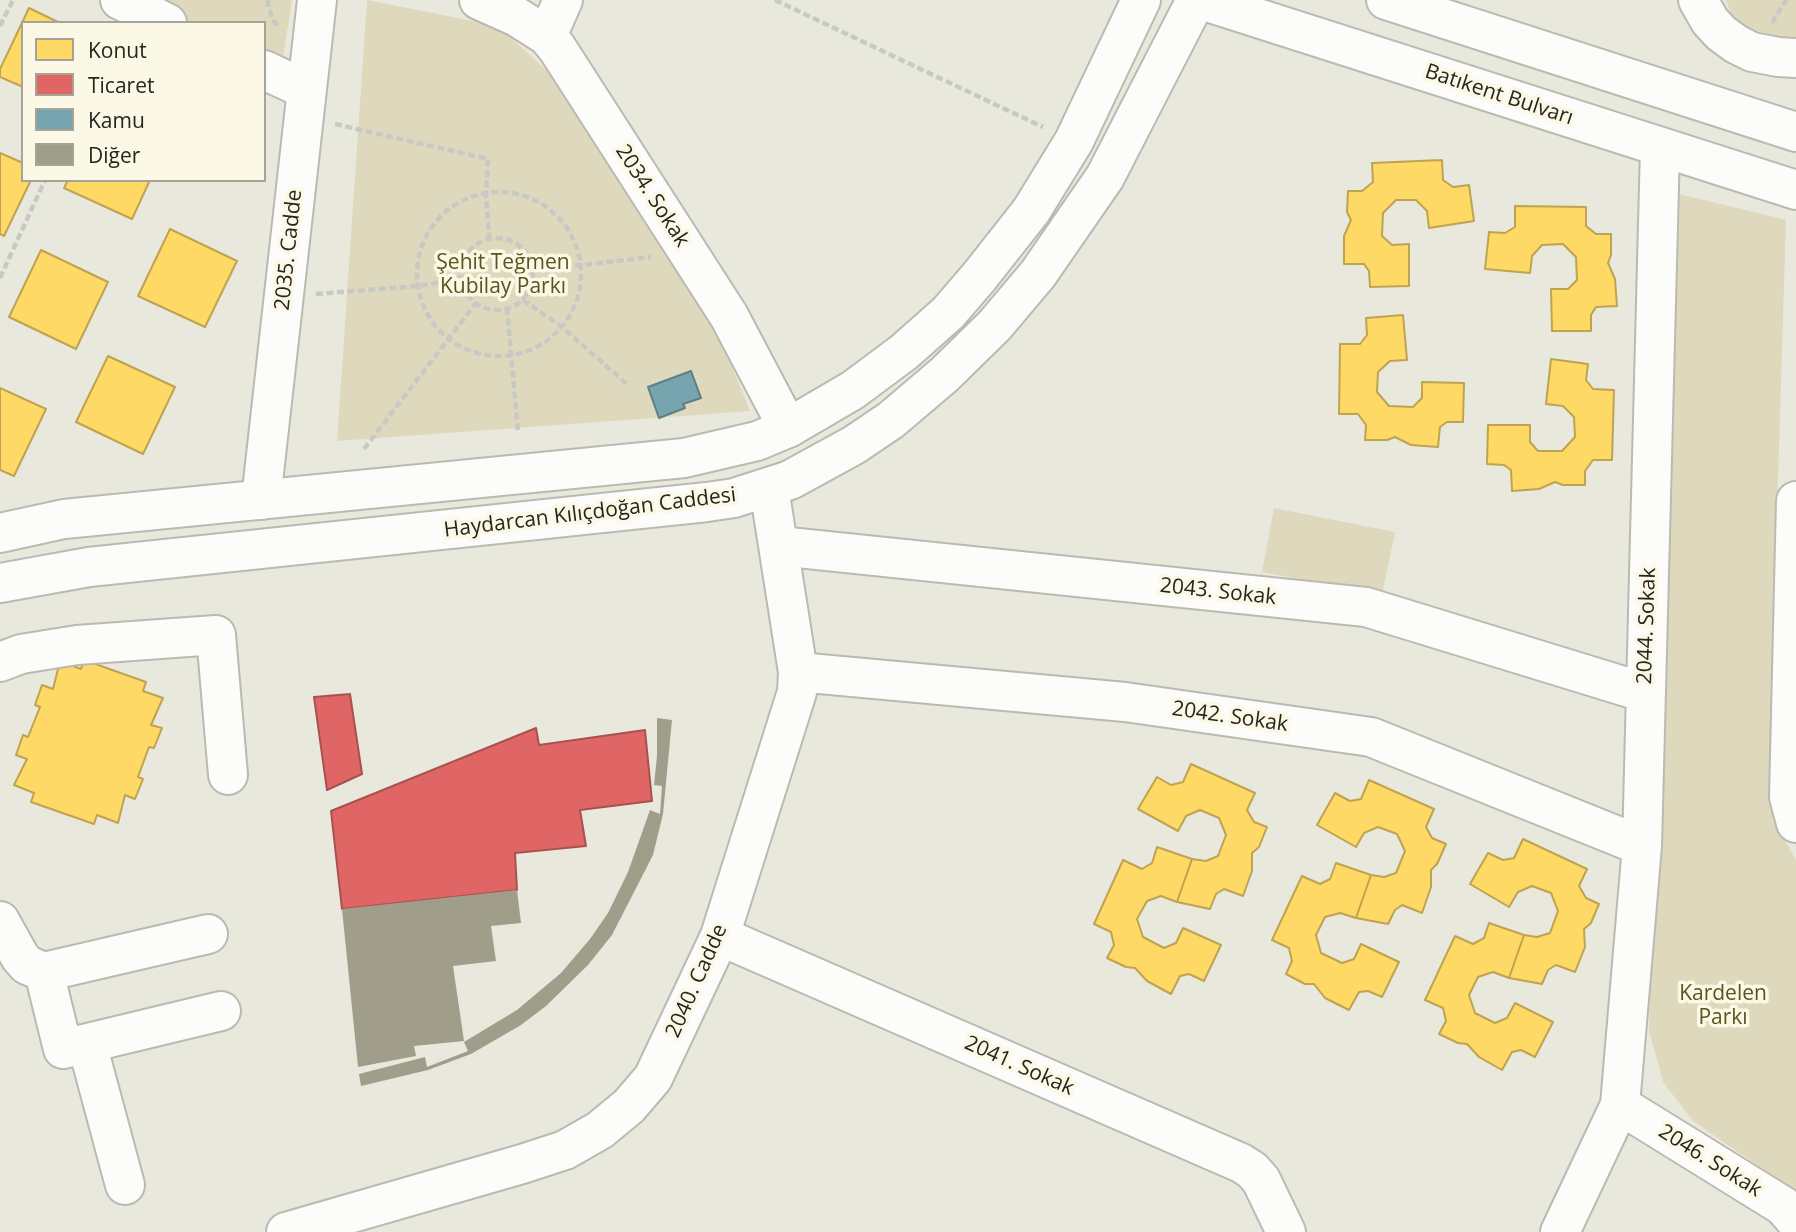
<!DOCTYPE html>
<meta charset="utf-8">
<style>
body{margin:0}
#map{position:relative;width:1796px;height:1232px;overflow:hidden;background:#e9e8dd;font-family:"Open Sans",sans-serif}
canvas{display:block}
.legend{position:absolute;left:21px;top:21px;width:245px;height:161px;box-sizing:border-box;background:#fbf8e6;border:2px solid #a6a496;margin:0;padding:9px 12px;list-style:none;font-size:21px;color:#26251e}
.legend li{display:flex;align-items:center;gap:14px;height:35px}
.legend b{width:35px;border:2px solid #a6a496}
</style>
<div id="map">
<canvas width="1796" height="1232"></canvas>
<ul class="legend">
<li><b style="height:19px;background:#ffd966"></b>Konut</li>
<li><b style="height:19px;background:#e06666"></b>Ticaret</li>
<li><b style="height:19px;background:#76a5af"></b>Kamu</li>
<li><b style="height:19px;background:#a09d8b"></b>Diğer</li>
</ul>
</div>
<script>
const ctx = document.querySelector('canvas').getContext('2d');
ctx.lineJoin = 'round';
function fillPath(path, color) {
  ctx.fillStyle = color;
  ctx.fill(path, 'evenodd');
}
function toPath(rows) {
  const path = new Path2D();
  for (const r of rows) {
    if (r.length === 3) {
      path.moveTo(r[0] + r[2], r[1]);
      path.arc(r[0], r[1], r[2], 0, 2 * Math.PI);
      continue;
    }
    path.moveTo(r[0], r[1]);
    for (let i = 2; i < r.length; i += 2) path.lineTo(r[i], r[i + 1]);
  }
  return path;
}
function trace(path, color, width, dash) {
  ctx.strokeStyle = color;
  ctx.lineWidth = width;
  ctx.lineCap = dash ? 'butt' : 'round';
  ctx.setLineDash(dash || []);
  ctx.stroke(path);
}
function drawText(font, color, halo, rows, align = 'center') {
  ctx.font = font + ' "Open Sans",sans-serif';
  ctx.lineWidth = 7;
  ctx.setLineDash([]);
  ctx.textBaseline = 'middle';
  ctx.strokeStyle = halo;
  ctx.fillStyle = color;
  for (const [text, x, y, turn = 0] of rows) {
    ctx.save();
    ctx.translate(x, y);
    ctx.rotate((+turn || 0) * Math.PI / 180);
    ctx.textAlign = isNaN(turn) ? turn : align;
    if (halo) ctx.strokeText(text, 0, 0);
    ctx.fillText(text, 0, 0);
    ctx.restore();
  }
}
fillPath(toPath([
 [132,0,292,0,281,71,264,63,264,23,180,23],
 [367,0,498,26,552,75,707,305,750,411,337,441],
 [1726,0,1796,0,1796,43,1735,24],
 [1675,193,1786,220,1772,676,1782,836,1796,860,1796,1192,1693,1121,1663,1082,1649,1030],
 [1274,508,1395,532,1382,595,1262,572]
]), '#ded9bc');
const homes = toPath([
 [29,8,60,23,23,23,23,87,0,77,0,69,29,8],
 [0,153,23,163,23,180,31,180,4,236,0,234,0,153],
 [1442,160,1443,180,1453,187,1469,185,1474,221,1429,228,1427,211,1416,200,1396,200,1383,213,1382,236,1392,245,1409,244,1409,286,1370,287,1369,271,1364,264,1344,264,1344,236,1351,220,1347,212,1348,191,1362,191,1373,182,1372,163,1442,160],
 [68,180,150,180,132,219,64,188,68,180],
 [1515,206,1586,207,1586,226,1596,234,1611,234,1611,255,1608,263,1615,279,1617,306,1596,307,1591,315,1591,331,1552,331,1551,289,1568,289,1577,280,1576,257,1563,244,1542,245,1532,256,1530,273,1485,269,1489,232,1505,233,1515,227,1515,206],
 [170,229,237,261,205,327,138,296,170,229],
 [41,250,108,282,76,349,9,317,41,250],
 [1403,315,1407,360,1390,361,1378,372,1377,392,1389,406,1413,407,1422,398,1422,382,1464,383,1463,422,1447,422,1440,427,1438,447,1411,445,1395,437,1387,440,1365,440,1366,425,1358,414,1339,414,1340,344,1360,344,1367,335,1366,318,1403,315],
 [108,356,175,387,143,454,76,422,108,356],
 [1551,359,1588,364,1586,380,1593,389,1614,390,1612,460,1593,460,1585,471,1585,485,1563,485,1555,482,1539,489,1512,491,1511,470,1504,465,1487,464,1488,425,1530,425,1530,442,1538,451,1562,451,1575,437,1574,417,1563,406,1546,404,1551,359],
 [0,388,46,409,14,476,0,470,0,388],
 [84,660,146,682,143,691,163,698,151,725,162,728,154,748,149,747,138,777,143,779,135,799,125,795,118,823,97,815,94,824,31,802,34,793,14,785,27,759,16,755,23,735,28,737,40,707,35,705,42,685,53,689,60,661,81,669,84,660],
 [1191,764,1255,793,1247,810,1254,822,1267,827,1259,847,1252,853,1252,871,1243,896,1224,889,1216,894,1210,909,1177,902,1192,859,1206,861,1218,856,1226,835,1219,818,1200,810,1186,816,1178,831,1138,809,1157,777,1171,785,1183,782,1191,764],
 [1369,780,1434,809,1426,827,1432,838,1446,844,1437,864,1431,870,1431,887,1422,913,1402,905,1395,910,1388,924,1356,918,1371,875,1384,877,1396,873,1405,851,1397,834,1378,827,1364,833,1356,847,1317,825,1335,793,1350,801,1361,799,1369,780],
 [1523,839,1587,869,1579,886,1586,898,1599,904,1591,923,1584,929,1585,947,1575,972,1556,965,1548,970,1542,984,1509,978,1524,935,1537,937,1550,933,1558,911,1551,893,1532,886,1518,892,1509,907,1470,884,1488,853,1503,860,1514,858,1523,839],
 [1157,847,1192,859,1177,902,1161,896,1147,901,1137,919,1143,937,1164,948,1176,943,1183,928,1221,945,1204,981,1189,974,1180,976,1171,994,1147,981,1135,968,1126,967,1107,958,1114,945,1111,932,1094,924,1123,860,1142,869,1152,863,1157,847],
 [1336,863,1371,875,1356,918,1340,913,1325,917,1316,935,1321,953,1342,963,1354,959,1361,944,1399,962,1382,997,1368,991,1359,992,1349,1010,1325,998,1314,984,1305,984,1286,974,1292,961,1289,948,1272,940,1302,876,1320,884,1330,879,1336,863],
 [1489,923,1524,935,1509,978,1493,972,1478,977,1469,995,1475,1013,1495,1023,1507,1018,1515,1003,1553,1022,1535,1057,1521,1050,1512,1052,1502,1070,1479,1057,1467,1044,1458,1043,1439,1034,1446,1021,1443,1008,1425,1000,1455,936,1473,944,1484,938,1489,923]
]);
fillPath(homes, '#ffd966');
trace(homes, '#bea350', 2);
const shops = toPath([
 [350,694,362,774,327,790,314,697,350,694],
 [536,728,539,745,645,730,652,801,580,810,586,846,515,853,517,890,342,909,331,811,536,728]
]);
fillPath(shops, '#e06666');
trace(shops, '#a85250', 2);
const public = toPath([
 [691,371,701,398,683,404,685,408,659,418,648,387,691,371]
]);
fillPath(public, '#76a5af');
trace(public, '#5e7f84', 2);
fillPath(toPath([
 [657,718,672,720,663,814,653,855,612,935,588,965,546,1006,521,1025,471,1054,428,1070,361,1086,359,1074,425,1057,427,1067,468,1051,464,1042,517,1010,561,973,590,939,608,913,628,872,650,810,660,814,662,786,654,785,657,756],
 [517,890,521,923,491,926,496,961,453,966,464,1041,414,1046,416,1056,358,1067,342,909]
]), '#a09d8b');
const minor = toPath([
 [120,0,167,23],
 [479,0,517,17,547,36,557,48,729,316,788,428],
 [1698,0,1710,21,1721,33,1736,44,1752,52,1778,57,1796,58],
 [547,36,563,0],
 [264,70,307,90],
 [261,500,317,0],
 [1796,501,1789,797,1796,823],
 [779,546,1366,607,1646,693],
 [0,662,21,654,77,645,216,635,228,775],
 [798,672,1125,702,1371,737,1642,846],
 [0,921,20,957,27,965,44,972,208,934],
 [720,936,1241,1163,1252,1170,1261,1180,1286,1232],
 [44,972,63,1049,221,1011],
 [87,1044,125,1185],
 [1620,1105,1783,1206,1796,1221],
 [286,1232,522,1164,565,1150,600,1130,629,1106,653,1078,720,936,797,692,798,672,769,488],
 [1560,1232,1620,1105,1642,846,1660,147]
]);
const major = toPath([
 [1201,0,1796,190],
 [1386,0,1796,132],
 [0,533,64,519,684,458,757,441,788,428,853,390,904,352,948,313,979,277,1031,211,1074,141,1141,0],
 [0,583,89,567,707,502,734,498,790,480,854,445,891,420,944,375,995,325,1038,274,1105,177,1196,0]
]);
trace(minor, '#bbbab2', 42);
trace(major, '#bbbab2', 42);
trace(toPath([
 [268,0,268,7,275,23,280,25],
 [775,0,1043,127],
 [1772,23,1786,0],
 [0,26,13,0],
 [335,124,488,159,486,194,489,239],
 [499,274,82],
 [497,274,36],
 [533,267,581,265,651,257],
 [0,278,45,180],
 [316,294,418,286,461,279],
 [523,300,562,327,628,385],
 [507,308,518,432],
 [364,449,476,303]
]), '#c8c8c4', 4.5, [7, 3.5]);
trace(minor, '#fcfcfa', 38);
trace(major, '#fcfcfa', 38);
drawText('21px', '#26251e', '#fbf8e6', [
 ["Batıkent Bulvarı",1499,95,18],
 ["2034. Sokak",652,196,57],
 ["2035. Cadde",289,250,-84],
 ["Haydarcan Kılıçdoğan Caddesi",590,513,-7],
 ["2043. Sokak",1218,592,6],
 ["2044. Sokak",1647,626,-88],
 ["2042. Sokak",1230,717,8],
 ["2040. Cadde",697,981,-66],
 ["2041. Sokak",1019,1066,24],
 ["2046. Sokak",1710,1161,32]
]);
drawText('21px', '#5d531f', '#fbf8e6', [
 ["Şehit Teğmen",503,263],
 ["Kubilay Parkı",503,287],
 ["Kardelen",1723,994],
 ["Parkı",1723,1018]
]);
</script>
